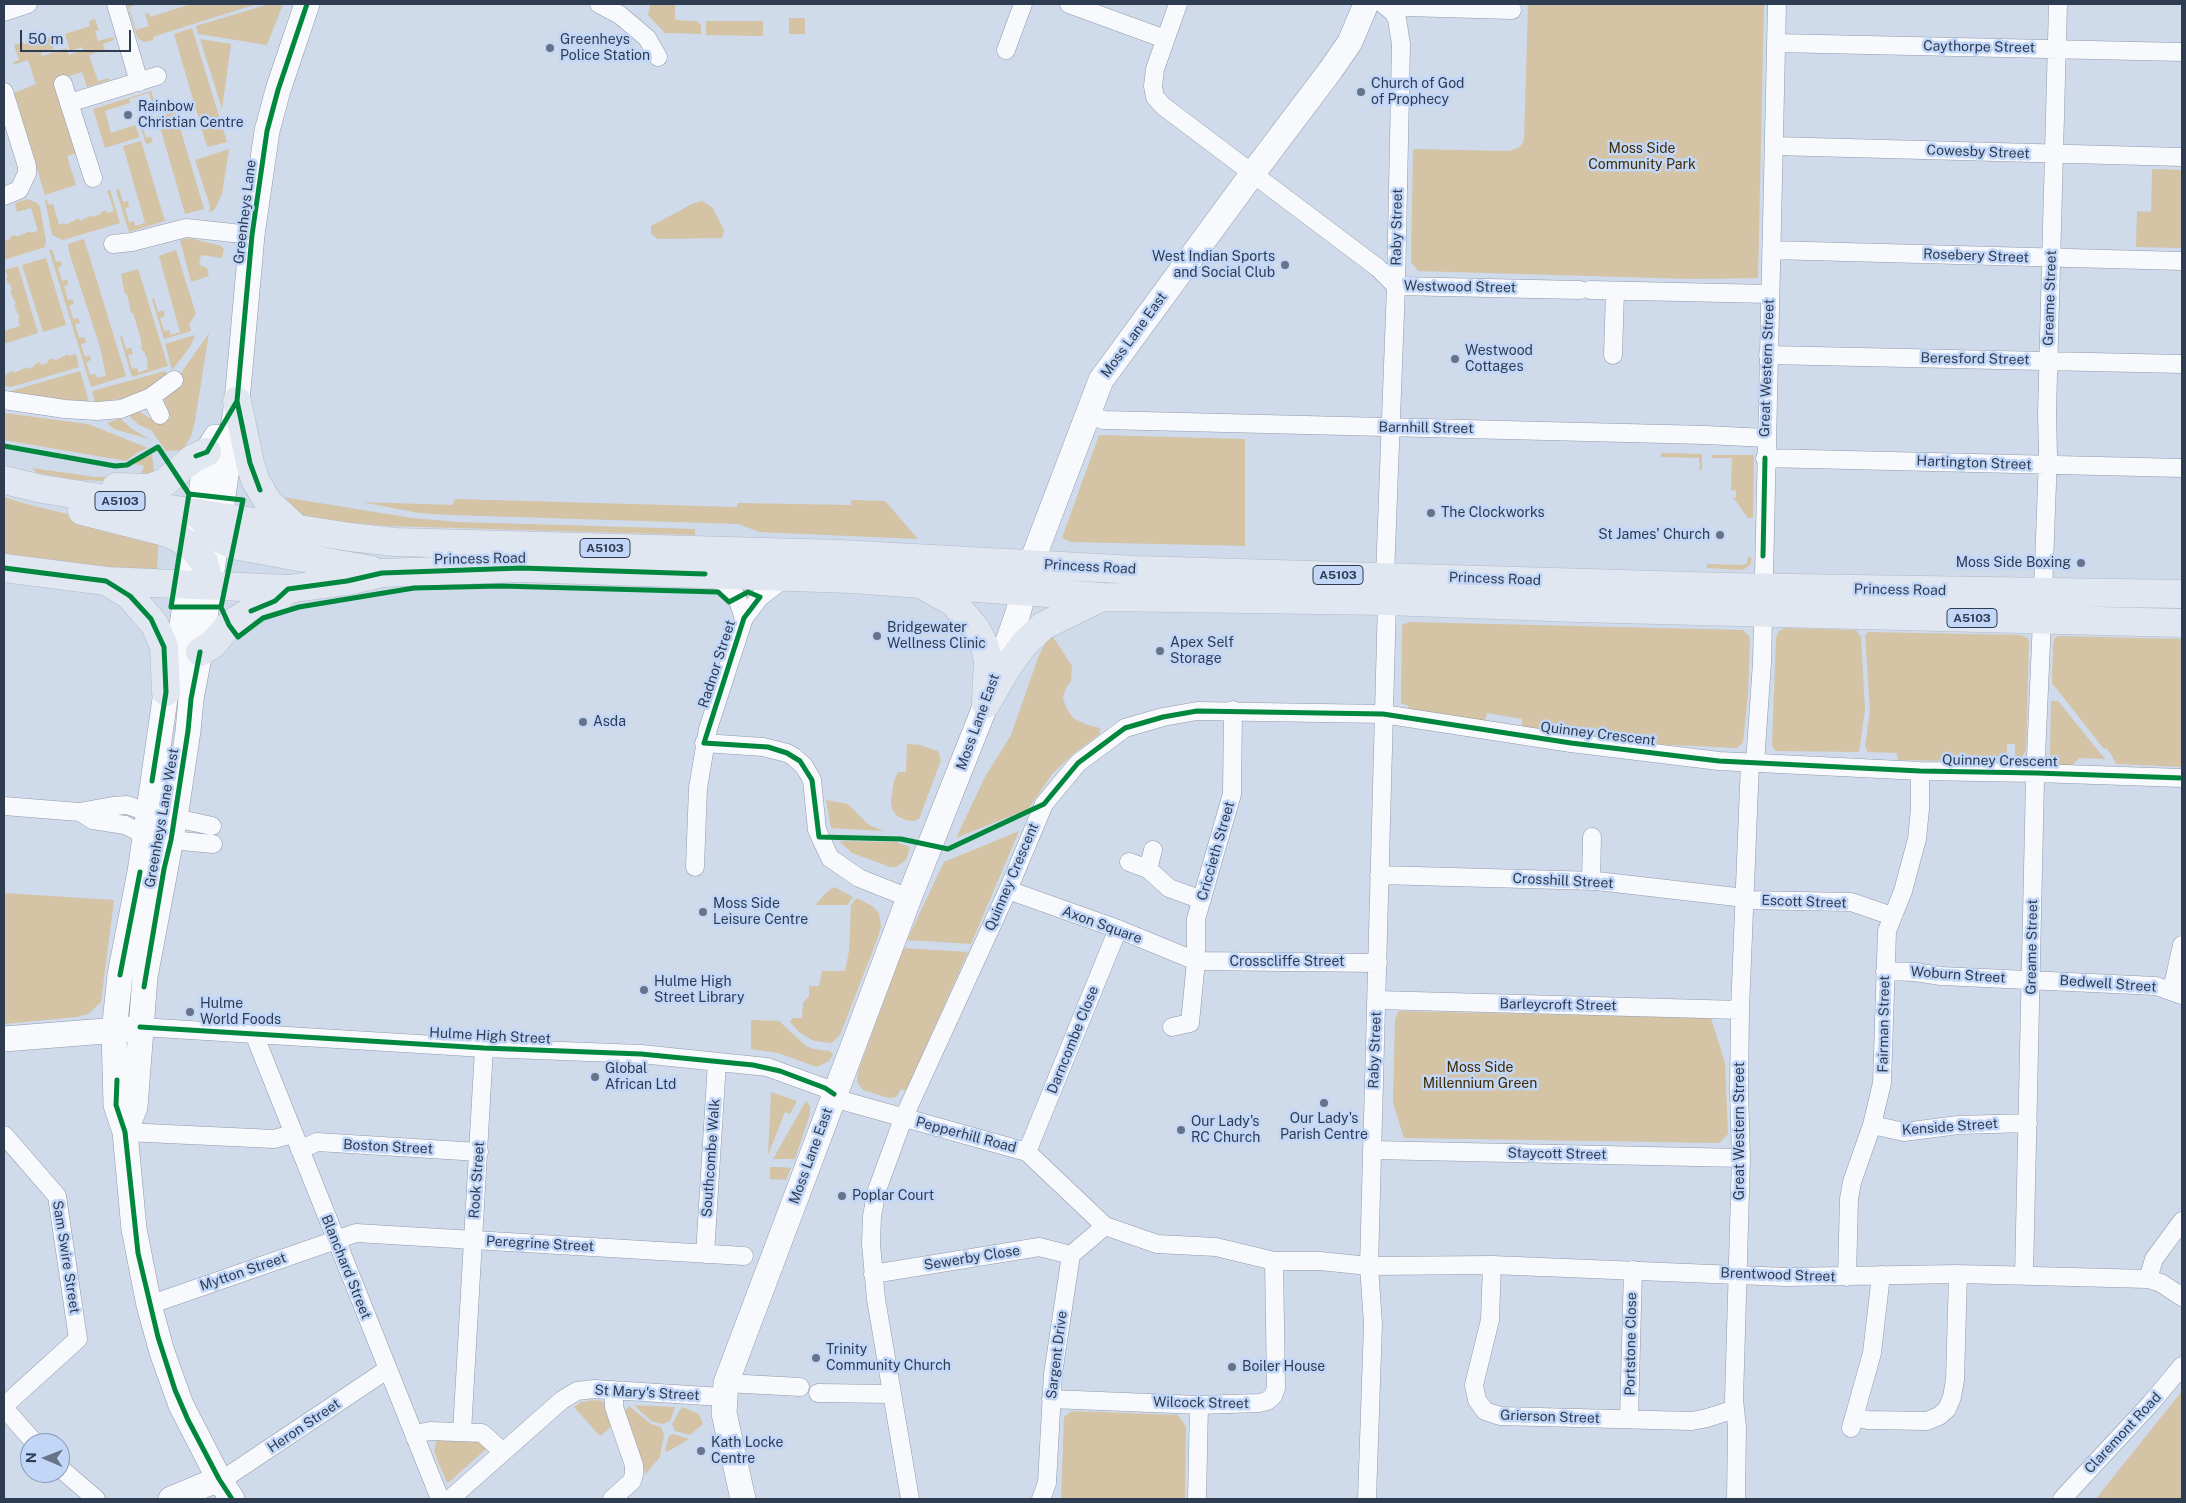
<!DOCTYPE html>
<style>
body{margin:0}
#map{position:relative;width:2186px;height:1503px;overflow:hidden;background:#cfdaeb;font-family:"Public Sans",sans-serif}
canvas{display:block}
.frame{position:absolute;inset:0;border:5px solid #2e3c52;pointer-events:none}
.north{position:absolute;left:20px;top:1433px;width:50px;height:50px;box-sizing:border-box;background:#c2d7f8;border:1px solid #8799b6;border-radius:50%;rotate:271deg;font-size:14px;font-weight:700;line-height:20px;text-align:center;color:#2e3c52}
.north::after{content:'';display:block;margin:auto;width:18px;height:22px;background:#667388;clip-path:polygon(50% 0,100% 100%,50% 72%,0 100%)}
.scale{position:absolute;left:20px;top:30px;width:111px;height:22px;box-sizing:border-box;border:2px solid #2e3c52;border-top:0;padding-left:6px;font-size:15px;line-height:18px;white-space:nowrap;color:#2e3c52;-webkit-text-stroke:4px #c2d7f8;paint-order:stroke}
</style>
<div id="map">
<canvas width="2186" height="1503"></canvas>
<div class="frame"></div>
<div class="north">N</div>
<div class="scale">50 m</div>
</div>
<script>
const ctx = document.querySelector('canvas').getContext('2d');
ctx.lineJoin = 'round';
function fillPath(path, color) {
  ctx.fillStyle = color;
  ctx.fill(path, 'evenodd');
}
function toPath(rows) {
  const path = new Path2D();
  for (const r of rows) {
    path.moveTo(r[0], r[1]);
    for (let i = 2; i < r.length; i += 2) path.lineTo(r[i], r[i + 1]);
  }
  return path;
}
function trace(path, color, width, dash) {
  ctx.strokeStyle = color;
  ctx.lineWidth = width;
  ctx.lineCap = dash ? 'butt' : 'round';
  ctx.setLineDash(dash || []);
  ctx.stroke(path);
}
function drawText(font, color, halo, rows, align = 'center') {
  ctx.font = font + ' "Public Sans",sans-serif';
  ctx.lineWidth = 5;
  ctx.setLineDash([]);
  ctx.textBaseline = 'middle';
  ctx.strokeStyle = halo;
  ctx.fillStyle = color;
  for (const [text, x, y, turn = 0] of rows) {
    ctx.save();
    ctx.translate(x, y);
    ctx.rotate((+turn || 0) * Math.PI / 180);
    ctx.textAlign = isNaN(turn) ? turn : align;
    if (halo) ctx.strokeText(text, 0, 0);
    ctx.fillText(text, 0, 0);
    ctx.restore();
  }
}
fillPath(toPath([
 [127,4,139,4,129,7,136,30,149,26,145,14,149,13,150,17,191,4,257,4,155,36,153,38,153,40,145,42,140,40,137,37],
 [269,4,283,4,267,45,198,34,196,26],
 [650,4,675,4,675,20,696,21,701,25,701,34,665,33,648,15],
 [1528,4,1764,4,1758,278,1692,279,1418,271,1411,262,1413,149,1509,151,1518,148,1522,144,1524,140],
 [789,18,805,18,805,34,789,34],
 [95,19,99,30,95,31,98,41,113,37,114,40,103,44,105,50,89,55,98,81,109,78,110,80,87,87,82,72,54,81,76,153,67,156,76,185,45,195,14,93,36,84,28,60,13,65,13,62,19,60,14,45,23,42,24,44,50,37,54,49,41,53,42,56,66,48,69,55,83,50,82,47,70,51,65,34,90,26,89,21],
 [706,21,763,21,763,36,706,35],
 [192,28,227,142,207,147,174,34],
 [200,39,231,44,222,109],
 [151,91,155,102,152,102,149,93,129,99,130,103,105,111,111,133,135,125,140,137,105,148,93,109],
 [175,111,204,209,185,214,158,120,142,125,146,138,151,137,153,142,146,144,139,122],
 [141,141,165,221,129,232,116,190,119,189,123,202,128,201,129,207,125,209,129,222,134,221,135,226,145,223,123,146],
 [229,149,222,194,216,207,213,211,209,212,210,206,195,160],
 [2152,169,2182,170,2182,248,2136,247,2137,211,2151,212],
 [107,190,110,190,120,223,63,240,52,235,45,200,47,200,49,205,53,204,59,225,64,223,65,225,79,218,80,221,92,215,93,217,101,214,101,212,106,210,107,213,114,211],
 [27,199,37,203,40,207,46,241,45,247,4,260,4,241,10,239,10,237,16,235,17,237,30,231,31,233,38,231,31,208,17,212,15,203],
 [702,201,712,207,724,230,722,238,658,239,651,234,651,226,694,203],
 [190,238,221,246,224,249,222,258,201,255,199,265,207,268,209,276,191,282,180,240],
 [84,239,126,376,91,387,49,250,52,249,56,262,61,261,62,266,58,267,62,281,67,280,68,285,64,286,68,300,72,299,74,304,69,305,73,319,78,318,80,323,75,324,79,338,84,337,86,342,81,344,85,357,90,356,91,360,86,362,90,375,95,374,97,378,106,376,100,347,69,252,68,244],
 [176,250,196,314,189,324,191,331,164,339,152,299,154,298,158,312,163,310,165,316,160,318,164,331,169,330,171,335,180,332,159,256],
 [46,258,66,325,43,332,22,265],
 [18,266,38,333,4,344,4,331,20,326,18,319,20,318,14,305,16,304,10,291,12,290,10,283,8,284,6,278,8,277,5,270],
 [138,269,168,366,132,377,120,337,122,336,126,349,131,348,133,354,128,355,132,369,137,368,139,373,148,369,147,359,144,351,142,351,141,339,133,313,131,313,127,294,125,294,121,274],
 [209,333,195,421,191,436,183,450,166,451,151,430,139,425,128,415,138,411,160,424,171,418,164,404,165,399,183,382,179,376],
 [195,335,190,347,172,370,165,344],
 [68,354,69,356,76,354,79,367,11,387,4,386,4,376,7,375,7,373,13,371,14,373,27,367,28,369,34,367,34,365,40,362,41,365,48,363,48,360,54,358,55,361],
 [80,371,89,402,4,393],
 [165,371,167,376,145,391,127,398,95,402,92,391],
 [4,413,88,424,148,448,138,452,126,461,4,440],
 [120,418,132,429,149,439,114,429,107,423],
 [1099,435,1245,439,1245,546,1071,542,1062,538],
 [1661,453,1702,454,1702,470,1700,470,1699,458,1661,457],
 [152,455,154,471,130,482,77,480,37,473,32,468,95,477,126,476,141,474,144,466,135,464,143,457],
 [1712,455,1754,455,1753,518,1748,518,1735,500,1732,498,1736,497,1736,491,1731,490,1732,458,1712,458],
 [270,495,412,518,458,522,695,529,695,535,388,526,311,519,297,514],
 [4,497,30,505,159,536,157,569,132,570,4,556],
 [456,499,737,507,738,503,851,505,851,500,885,501,918,539,759,532,739,524,451,515,419,513,362,502,452,505],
 [1748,557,1751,557,1751,564,1743,570,1707,568,1707,564,1743,565,1747,563],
 [1410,622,1743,630,1750,637,1748,694,1743,742,1737,748,1651,744,1651,735,1612,732,1606,738,1522,727,1522,719,1487,713,1485,721,1409,711,1408,706,1401,703,1402,625],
 [1785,628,1856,630,1861,637,1865,710,1859,752,1776,751,1772,746,1776,637,1779,631],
 [1868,632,2020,635,2028,638,2029,642,2026,750,2022,757,2015,760,2015,744,2007,744,2007,763,1998,762,1996,757,1960,755,1958,760,1954,761,1898,760,1897,753,1868,752,1865,746,1870,711,1865,635],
 [2058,636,2182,639,2182,767,2116,764,2111,754,2106,748,2104,749,2052,683,2053,645,2054,639],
 [1053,637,1072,666,1071,681,1066,688,1063,698,1066,707,1073,718,1087,725,1100,728,1100,734,1073,754,1053,773,1028,809,956,838,985,777,1011,735,1039,655,1046,642],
 [2051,701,2058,701,2105,759,2079,758,2072,765,2060,765,2050,755,2050,750],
 [907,744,920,745,938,751,941,760,919,819,915,821,905,820,897,816,892,809,891,801,894,781,898,772,906,772],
 [826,800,848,804,869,825,884,831,831,828],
 [1019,831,971,944,907,940,944,862],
 [839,841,896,842,910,847,906,860,896,867,890,867,852,853],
 [834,887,853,897,847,905,815,905,827,892],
 [4,893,114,900,101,1002,88,1014,77,1017,4,1024],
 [857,898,872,906,879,913,881,926,878,937,840,1035,832,1043,814,1041,800,1033,790,1022,791,1020,793,1018,802,1018,803,1003,809,996,809,986,819,986,822,971,845,971,849,951,851,905],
 [903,948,968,952,906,1091,901,1089,896,1097,889,1098,863,1090,857,1082,858,1072],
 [1399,1011,1711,1018,1725,1063,1728,1134,1719,1143,1404,1138,1393,1103,1395,1019],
 [751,1020,779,1021,806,1046,813,1049,829,1051,833,1054,829,1061,817,1067,778,1053,751,1049],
 [771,1092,797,1101,790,1114,785,1112,768,1155],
 [806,1101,810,1106,810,1114,795,1159,773,1159],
 [770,1167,781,1167,791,1168,786,1180,770,1179],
 [2182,1391,2182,1499,2096,1499,2106,1486],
 [594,1400,603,1401,611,1427,600,1436,574,1407,581,1402],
 [634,1405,675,1407,670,1421,662,1424,651,1421],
 [629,1406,651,1424,661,1427,664,1434,660,1457,646,1474,626,1417,625,1411],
 [682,1407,699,1414,703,1424,690,1435,675,1431,672,1424],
 [1072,1411,1178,1415,1186,1427,1185,1499,1061,1499,1064,1417],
 [673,1434,689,1439,667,1452,665,1450,669,1436],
 [437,1439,477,1439,487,1448,448,1483,446,1481,434,1451]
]), '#d4c3a4');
const street = toPath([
 [116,4,139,82],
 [599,4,620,15,647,38,658,57],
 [1069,4,1165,39],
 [1178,4,1155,69,1153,86,1155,97,1163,106,1378,268,1396,286,1580,290],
 [1383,4,1393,12,1397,19,1401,44,1396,286,1385,576],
 [4,12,28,4],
 [1393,12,1405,7,1512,10],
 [1776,43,2182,52],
 [1006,50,1023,4],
 [63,84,93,178],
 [4,92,27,166,27,173,19,190,4,196],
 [69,103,157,76],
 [1774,146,2182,157],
 [113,244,132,242,186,228,252,235],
 [1771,250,2182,261],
 [1590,290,1769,294],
 [1613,355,1615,291],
 [1768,355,2182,364],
 [151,397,160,415],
 [4,400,65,409,97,411,121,409,151,397,174,380],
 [1087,415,1104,420,1706,435,1766,438],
 [1765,458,2182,468],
 [710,577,726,583,737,598,744,618],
 [2043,592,2048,456,2047,413,2058,4],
 [704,743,763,747,787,753,794,757,804,766,812,780,817,830,830,858,859,878,909,898],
 [1755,763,1762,663,1777,4],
 [4,806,79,812,113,806,127,805,148,812,212,826],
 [80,812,93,820,125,825,145,835,171,840,213,844],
 [1129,862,1148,869,1169,888,1202,900],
 [695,867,698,788,708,729,744,618,760,597,785,578],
 [1148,869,1153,850],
 [1379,875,1597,881,1745,898],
 [1591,881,1592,837],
 [1008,890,1118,929,1196,961,1378,963],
 [1745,900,1851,902,1892,916],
 [1885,971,1915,972,1941,976,2156,986,2182,995],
 [2172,990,2182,945],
 [1377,1000,1740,1010],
 [140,1027,484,1048,641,1054,767,1067,825,1088,844,1101,1027,1152,1105,1226,1157,1244,1216,1247,1274,1261,1320,1261,1369,1266,1492,1265,1786,1277,1958,1274,2148,1279,2161,1283,2182,1297],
 [1172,1027,1190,1023,1196,961,1196,919,1232,794,1233,710],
 [254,1034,440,1499],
 [1872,1125,1904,1132,1958,1125,2028,1123],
 [125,1132,274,1139,293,1134],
 [4,1135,57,1196,78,1339,4,1406],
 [300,1150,317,1142,479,1152],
 [1372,1150,1741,1158],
 [1027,1152,1118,929],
 [705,1254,717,1062],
 [1492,1265,1490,1320,1474,1385,1477,1400,1485,1411,1500,1416,1692,1421,1707,1418,1735,1409],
 [873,1274,1039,1247,1071,1255],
 [2024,1275,2035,780,2042,620],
 [1847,1277,1849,1199,1852,1182,1872,1125,1882,1083,1887,931,1903,891,1917,839,1920,809,1920,771],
 [2148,1279,2154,1259,2182,1221],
 [149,1305,356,1233,744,1256],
 [726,1383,800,1387],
 [818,1393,891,1394],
 [1051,1399,1199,1405,1259,1403,1267,1401,1273,1396,1276,1388,1274,1261],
 [4,1408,35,1443],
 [1854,1417,1868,1420,1927,1421,1939,1416,1947,1409,1952,1397,1955,1380,1958,1274],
 [1629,1418,1633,1270],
 [1851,1428,1872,1353,1881,1275],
 [462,1432,484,1048],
 [415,1438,420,1433,430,1431,482,1433,503,1452],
 [60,1468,96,1499],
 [219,1479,231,1474,388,1369],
 [450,1499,562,1400,577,1391,594,1389,723,1397],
 [612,1499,632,1481,634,1474,634,1465,614,1407,614,1390],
 [910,1499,876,1299,871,1244,872,1216,877,1190,903,1119,1008,890,1044,804,1078,763,1125,728,1163,717,1197,711,1383,714,1571,743,1719,761,1920,771,2036,773,2182,778],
 [1041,1499,1047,1483,1053,1374,1071,1255,1105,1226],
 [1197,1499,1199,1405],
 [1367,1499,1373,1324,1369,1266,1387,601],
 [1736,1499,1737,1427,1734,1400,1741,1158,1739,1090,1740,1010,1750,762],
 [2062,1499,2151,1403,2182,1366]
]);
const secondary = toPath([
 [216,437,207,452,177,660,166,692,140,872,120,975,114,1032,116,1105,125,1132,134,1229,149,1305,162,1352,181,1405,219,1479,232,1499],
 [4,1039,131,1029],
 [125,1132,135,1107,145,977,175,818,188,731,191,699,200,652,237,401,252,235,267,131,278,90,307,4],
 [171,1499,219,1479],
 [743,1499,724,1413,726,1383,909,898,986,704,1018,613,1031,564,1101,380,1253,173,1330,71,1350,42,1366,4]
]);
const highway = toPath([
 [237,401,250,463,255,480,268,502,296,528],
 [4,480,42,489,350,537,395,542,840,554,1136,570,1726,587,2182,594],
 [116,487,149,488,165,482,192,459,207,452],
 [82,511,161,531,177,537,193,548,204,562,210,585],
 [198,513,217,537,233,545,371,570],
 [4,568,106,581,288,589,347,581,382,573,521,568,852,579,1103,597,1387,601,1577,608,2182,623],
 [106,581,130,596,155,625,164,647,166,692],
 [924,586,953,602,976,629,985,647,988,661,986,700],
 [200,652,213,644,229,625,251,611,275,601,288,589],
 [986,704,1008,666,1024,644,1043,626,1102,597]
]);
trace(street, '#8f99aa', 19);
trace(secondary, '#8f99aa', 26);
trace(highway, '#b1b9c5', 29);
trace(street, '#f8f9fc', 18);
trace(secondary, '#f8f9fc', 25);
trace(highway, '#e1e7f0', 28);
trace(toPath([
 [237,401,250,463,260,490],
 [4,446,115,466,127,465,158,447,189,494,243,500,221,607,229,625,238,637,263,618,299,607,414,588,501,586,718,592,729,602,748,592,760,597,744,618,704,743,768,747,787,753,800,761,812,780,819,837,901,839,948,849,1044,804,1078,763,1125,728,1163,717,1197,711,1383,714,1571,743,1719,761,1920,771,2036,773,2182,778],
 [196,456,207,452,237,401,252,235,267,131,278,90,307,4],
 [189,494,171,607,221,607],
 [1763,556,1765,458],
 [4,568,106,581,130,596,151,619,164,647,166,692,152,781],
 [251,611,275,601,288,589,347,581,382,573,521,568,705,574],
 [120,975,140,872],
 [144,987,164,869,171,840,188,731,191,699,200,652],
 [140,1027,484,1048,641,1054,753,1065,780,1071,825,1088,834,1094],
 [117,1080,116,1105,125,1132,138,1253,158,1337,175,1390,188,1420,219,1479,232,1499]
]), '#00873e', 5);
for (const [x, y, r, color] of [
 [550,48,5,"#667388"],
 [1361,92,5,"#667388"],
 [128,115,5,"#667388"],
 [1285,265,5,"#667388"],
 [1455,359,5,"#667388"],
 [1431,513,5,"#667388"],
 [1720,535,5,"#667388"],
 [2081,563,5,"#667388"],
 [877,636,5,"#667388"],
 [1160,651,5,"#667388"],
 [583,722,5,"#667388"],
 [703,912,5,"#667388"],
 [644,990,5,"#667388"],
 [190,1012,5,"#667388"],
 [595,1077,5,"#667388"],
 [1324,1103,5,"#667388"],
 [1181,1130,5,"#667388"],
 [842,1196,5,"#667388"],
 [816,1358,5,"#667388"],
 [1232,1367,5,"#667388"],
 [701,1451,5,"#667388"]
]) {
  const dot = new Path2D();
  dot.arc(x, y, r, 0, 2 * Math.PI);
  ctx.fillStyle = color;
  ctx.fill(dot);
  trace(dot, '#c2d7f8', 2);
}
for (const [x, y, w] of [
 [120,501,50],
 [605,548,50],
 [1338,575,50],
 [1972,618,50]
]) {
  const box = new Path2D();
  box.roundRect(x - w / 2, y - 9.5, w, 19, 4);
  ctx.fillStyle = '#c2d7f8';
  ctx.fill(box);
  trace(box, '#2e3c52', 1);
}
drawText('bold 12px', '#2e3c52', null, [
 ["A5103",120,501],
 ["A5103",605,548],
 ["A5103",1338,575],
 ["A5103",1972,618]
]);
drawText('14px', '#2e3c52', '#c2d7f8', [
 ["Greenheys",560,40],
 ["Police Station",560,56],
 ["Church of God",1371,84],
 ["of Prophecy",1371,100],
 ["Rainbow",138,107],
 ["Christian Centre",138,123],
 ["West Indian Sports",1275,257,"right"],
 ["and Social Club",1275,273,"right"],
 ["Westwood",1465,351],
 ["Cottages",1465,367],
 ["The Clockworks",1441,513],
 ["St James' Church",1710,535,"right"],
 ["Moss Side Boxing",2071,563,"right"],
 ["Bridgewater",887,628],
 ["Wellness Clinic",887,644],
 ["Apex Self",1170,643],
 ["Storage",1170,659],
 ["Asda",593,722],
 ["Moss Side",713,904],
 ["Leisure Centre",713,920],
 ["Hulme High",654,982],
 ["Street Library",654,998],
 ["Hulme",200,1004],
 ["World Foods",200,1020],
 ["Global",605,1069],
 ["African Ltd",605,1085],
 ["Our Lady's",1324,1119,"center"],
 ["Parish Centre",1324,1135,"center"],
 ["Our Lady's",1191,1122],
 ["RC Church",1191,1138],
 ["Poplar Court",852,1196],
 ["Trinity",826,1350],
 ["Community Church",826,1366],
 ["Boiler House",1242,1367],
 ["Kath Locke",711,1443],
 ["Centre",711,1459]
], 'left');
drawText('14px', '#2e3c52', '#c2d7f8', [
 ["Caythorpe Street",1979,47,1],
 ["Cowesby Street",1978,152,2],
 ["Greenheys Lane",245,212,-83],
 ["Raby Street",1397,227,-89],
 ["Rosebery Street",1976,256,2],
 ["Westwood Street",1460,287,1],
 ["Greame Street",2050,298,-88],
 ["Moss Lane East",1134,335,-54],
 ["Beresford Street",1975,359,1],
 ["Great Western Street",1767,368,-88],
 ["Barnhill Street",1426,428,1],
 ["Hartington Street",1974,463,2],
 ["Princess Road",480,559,-1],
 ["Princess Road",1090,567,3],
 ["Princess Road",1495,579,2],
 ["Princess Road",1900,590,1],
 ["Radnor Street",717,664,-72],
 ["Moss Lane East",978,722,-70],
 ["Quinney Crescent",1598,734,7],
 ["Quinney Crescent",2000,761,1],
 ["Greenheys Lane West",162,818,-80],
 ["Criccieth Street",1216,851,-74],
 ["Quinney Crescent",1012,877,-67],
 ["Crosshill Street",1563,881,3],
 ["Escott Street",1804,902,2],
 ["Axon Square",1102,925,20],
 ["Greame Street",2032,947,-89],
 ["Crosscliffe Street",1287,962],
 ["Woburn Street",1958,975,4],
 ["Bedwell Street",2108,984,4],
 ["Barleycroft Street",1558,1005,1],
 ["Fairman Street",1884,1024,-89],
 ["Hulme High Street",490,1036,3],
 ["Darncombe Close",1073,1040,-68],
 ["Raby Street",1375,1050,-88],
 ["Kenside Street",1950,1127,-4],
 ["Great Western Street",1740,1131,-90],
 ["Pepperhill Road",966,1135,15],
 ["Boston Street",388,1147,3],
 ["Staycott Street",1557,1154,1],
 ["Moss Lane East",811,1156,-70],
 ["Southcombe Walk",711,1158,-86],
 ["Rook Street",477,1180,-86],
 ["Peregrine Street",540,1244,3],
 ["Sam Swire Street",66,1257,81],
 ["Sewerby Close",972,1258,-9],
 ["Blanchard Street",346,1267,68],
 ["Mytton Street",243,1272,-19],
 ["Brentwood Street",1778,1275,2],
 ["Portstone Close",1631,1344,-89],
 ["Sargent Drive",1057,1355,-83],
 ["St Mary's Street",647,1393,3],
 ["Wilcock Street",1201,1403,1],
 ["Grierson Street",1550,1417,2],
 ["Heron Street",304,1426,-34],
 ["Claremont Road",2123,1433,-47]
]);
drawText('14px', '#412c02', '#c2d7f8', [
 ["Moss Side",1642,149],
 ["Community Park",1642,165],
 ["Moss Side",1480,1068],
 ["Millennium Green",1480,1084]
]);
</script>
